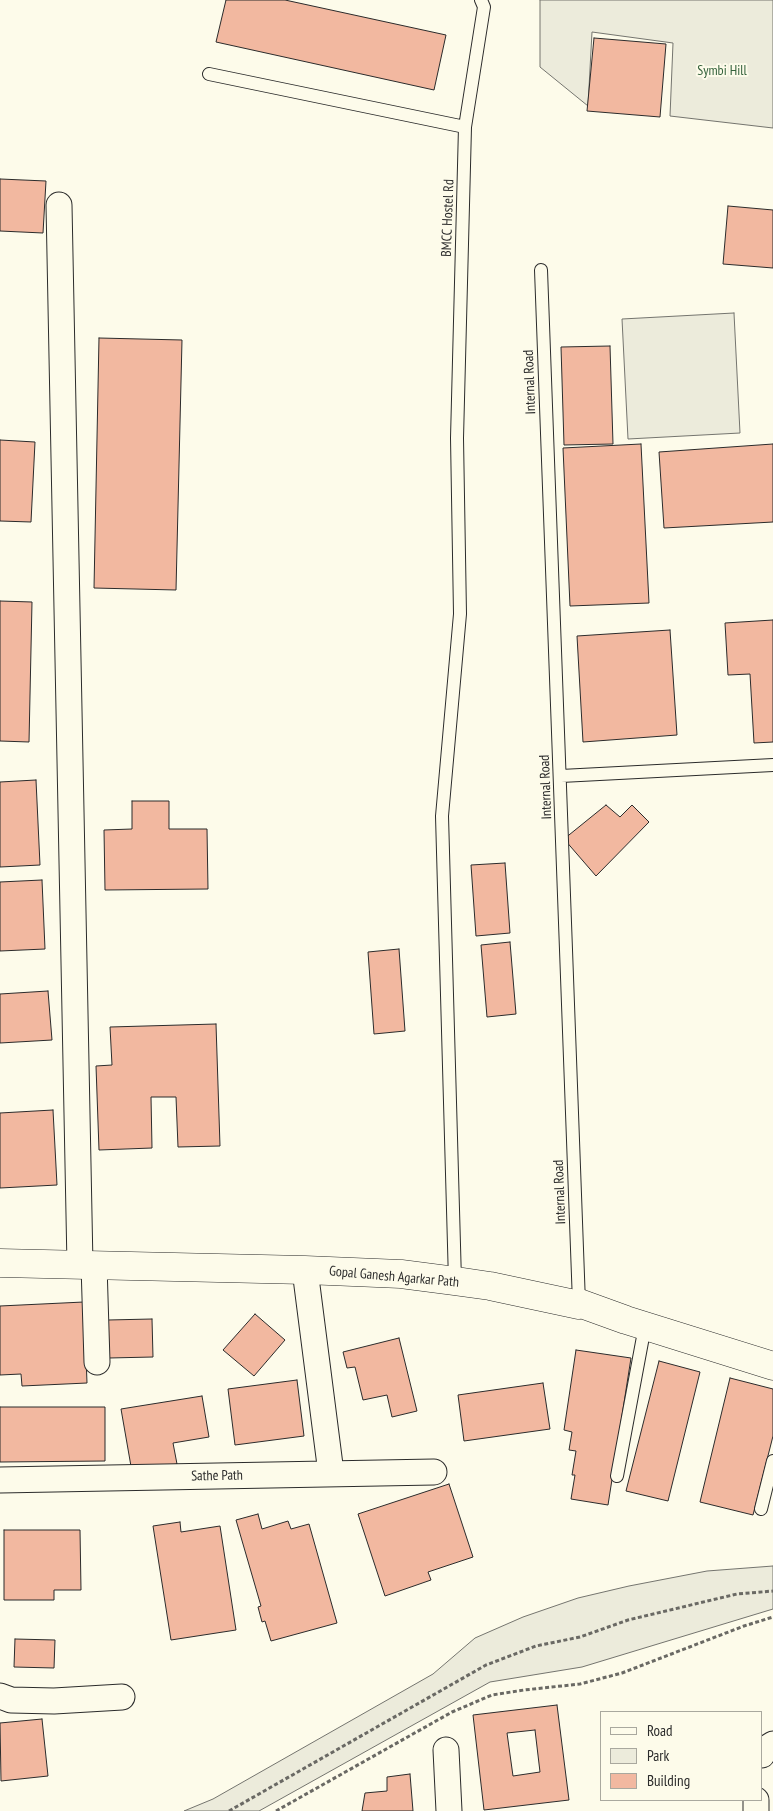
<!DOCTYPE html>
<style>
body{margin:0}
#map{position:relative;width:773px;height:1811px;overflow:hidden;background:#fdfbea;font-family:"PT Sans Narrow",sans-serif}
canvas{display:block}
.legend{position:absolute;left:600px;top:1711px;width:162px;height:90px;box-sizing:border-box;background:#fdfbea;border:1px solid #a9a89e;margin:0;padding:6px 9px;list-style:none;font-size:15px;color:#2b2b2b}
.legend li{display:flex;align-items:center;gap:10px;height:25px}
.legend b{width:25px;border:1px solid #a9a89e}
</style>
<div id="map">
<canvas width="773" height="1811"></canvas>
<ul class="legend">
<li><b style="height:6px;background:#fdfbea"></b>Road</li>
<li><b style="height:14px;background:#ecebdb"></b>Park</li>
<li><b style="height:14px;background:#f2b8a0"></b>Building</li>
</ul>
</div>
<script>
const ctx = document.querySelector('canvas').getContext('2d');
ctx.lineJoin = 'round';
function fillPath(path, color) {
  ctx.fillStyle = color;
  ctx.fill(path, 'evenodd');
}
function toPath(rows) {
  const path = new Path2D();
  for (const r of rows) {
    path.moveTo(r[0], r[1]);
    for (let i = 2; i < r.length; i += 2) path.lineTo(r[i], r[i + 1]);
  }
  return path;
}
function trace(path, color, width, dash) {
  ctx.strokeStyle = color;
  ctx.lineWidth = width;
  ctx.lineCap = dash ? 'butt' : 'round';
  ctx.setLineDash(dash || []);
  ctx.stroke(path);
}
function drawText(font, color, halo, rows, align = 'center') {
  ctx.font = font + ' "PT Sans Narrow",sans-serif';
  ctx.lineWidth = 4;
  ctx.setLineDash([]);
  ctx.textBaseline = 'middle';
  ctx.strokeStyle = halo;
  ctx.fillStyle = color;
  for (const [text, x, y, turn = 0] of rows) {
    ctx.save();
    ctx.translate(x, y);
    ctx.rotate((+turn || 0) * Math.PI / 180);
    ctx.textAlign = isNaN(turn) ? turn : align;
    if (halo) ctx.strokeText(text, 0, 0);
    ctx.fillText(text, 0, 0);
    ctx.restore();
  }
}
const green = toPath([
 [540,0,773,0,773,128,670,116,673,43,592,32,588,106,540,67,540,0],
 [734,313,740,433,628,439,622,319,734,313],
 [773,1566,773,1609,582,1667,490,1682,259,1811,184,1811,213,1799,433,1674,475,1638,523,1617,578,1598,629,1586,707,1571,773,1566]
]);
fillPath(green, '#ecebdb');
trace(green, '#74746e', 1);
const building = toPath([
 [226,0,285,0,446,35,434,90,216,42,226,0],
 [594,38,666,44,660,117,587,111,594,38],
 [0,179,46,181,43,233,0,231,0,179],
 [728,206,773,210,773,268,723,264,728,206],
 [99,338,182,340,176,590,94,588,99,338],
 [610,346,613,444,564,445,561,347,610,346],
 [0,440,35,442,31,522,0,521,0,440],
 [641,444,649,603,570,606,563,448,641,444],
 [773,444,773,522,664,528,659,452,773,444],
 [0,601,32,602,29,742,0,741,0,601],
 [773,620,773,742,754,743,750,674,728,675,725,623,773,620],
 [670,630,677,735,583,742,577,636,670,630],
 [36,780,40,865,0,867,0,782,36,780],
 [132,801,169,801,169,829,207,829,208,889,105,890,104,830,132,829,132,801],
 [606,805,620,817,632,805,649,822,596,876,564,839,606,805],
 [505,863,510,933,476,936,471,865,505,863],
 [42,880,45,949,0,951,0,882,42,880],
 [510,942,516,1014,487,1017,481,945,510,942],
 [399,949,405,1031,374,1034,368,952,399,949],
 [48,991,52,1040,0,1043,0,994,48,991],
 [216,1024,220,1146,178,1147,176,1097,151,1097,152,1148,99,1150,96,1066,112,1065,110,1027,216,1024],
 [53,1110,57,1185,0,1188,0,1113,53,1110],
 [84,1302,87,1383,22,1386,21,1374,0,1375,0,1306,84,1302],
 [255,1314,285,1340,254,1376,223,1350,255,1314],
 [152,1319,153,1357,109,1358,108,1320,152,1319],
 [399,1338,417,1411,392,1417,387,1395,363,1400,355,1367,347,1368,343,1352,399,1338],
 [576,1350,631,1358,608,1505,571,1499,575,1475,572,1475,576,1451,569,1450,572,1432,564,1430,576,1350],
 [659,1361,700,1372,668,1501,626,1491,659,1361],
 [730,1378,773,1389,773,1436,753,1515,700,1502,730,1378],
 [297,1380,304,1436,235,1445,228,1389,297,1380],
 [543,1383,550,1429,464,1441,458,1395,543,1383],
 [202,1396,209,1437,173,1443,177,1464,132,1472,121,1409,202,1396],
 [0,1407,105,1407,105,1461,0,1462,0,1407],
 [449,1484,473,1557,428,1572,431,1580,385,1596,358,1514,449,1484],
 [258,1514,262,1529,288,1521,291,1529,309,1524,337,1623,271,1641,265,1621,262,1622,258,1607,261,1606,236,1520,258,1514],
 [180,1522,181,1532,220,1526,236,1630,171,1640,153,1526,180,1522],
 [4,1530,80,1530,81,1590,54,1590,54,1600,4,1600,4,1530],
 [15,1639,55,1640,54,1668,14,1667,15,1639],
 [557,1705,569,1800,484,1810,473,1715,557,1705],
 [535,1730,540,1772,513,1776,507,1733,535,1730],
 [42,1719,48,1776,1,1781,0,1723,42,1719],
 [410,1774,413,1811,362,1811,365,1793,387,1791,387,1777,410,1774]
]);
fillPath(building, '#f2b8a0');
trace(building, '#2b2b2b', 1);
const lane = toPath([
 [209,74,465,127],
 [541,270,579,1303],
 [561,776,773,765],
 [455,1281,442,816,460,614,457,438,465,127,484,7,481,0],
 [617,1476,645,1326],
 [761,1509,773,1461]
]);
const street = toPath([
 [59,205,80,1265],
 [94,1265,97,1362],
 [305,1270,331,1473],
 [0,1480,434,1472],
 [0,1696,11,1700,54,1701,122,1697],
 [446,1750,449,1811],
 [762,1755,765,1749,773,1744],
 [756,1800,756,1811]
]);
const secondary = toPath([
 [0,1263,305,1270,401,1274,455,1281,490,1286,579,1305,579,1303,626,1320,773,1366]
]);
trace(lane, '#2b2b2b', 14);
trace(street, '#2b2b2b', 27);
trace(secondary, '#2b2b2b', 29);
trace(toPath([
 [229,1811,486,1665,536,1646,580,1637,628,1620,737,1594,773,1591],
 [276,1811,452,1712,492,1695,524,1690,580,1684,622,1673,744,1626,773,1617]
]), '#6a6964', 3, [4, 2.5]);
trace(lane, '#fdfbea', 12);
trace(street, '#fdfbea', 25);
trace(secondary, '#fdfbea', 28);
drawText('14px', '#34623c', '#fdfbea', [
 ["Symbi Hill",722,71]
]);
drawText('14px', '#2b2b2b', '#fdfbea', [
 ["BMCC Hostel Rd",448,218,-88],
 ["Internal Road",530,382,-92],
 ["Internal Road",546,787,-92],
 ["Internal Road",560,1192,-92],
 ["Gopal Ganesh Agarkar Path",394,1277,5],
 ["Sathe Path",217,1476,-1]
]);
</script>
